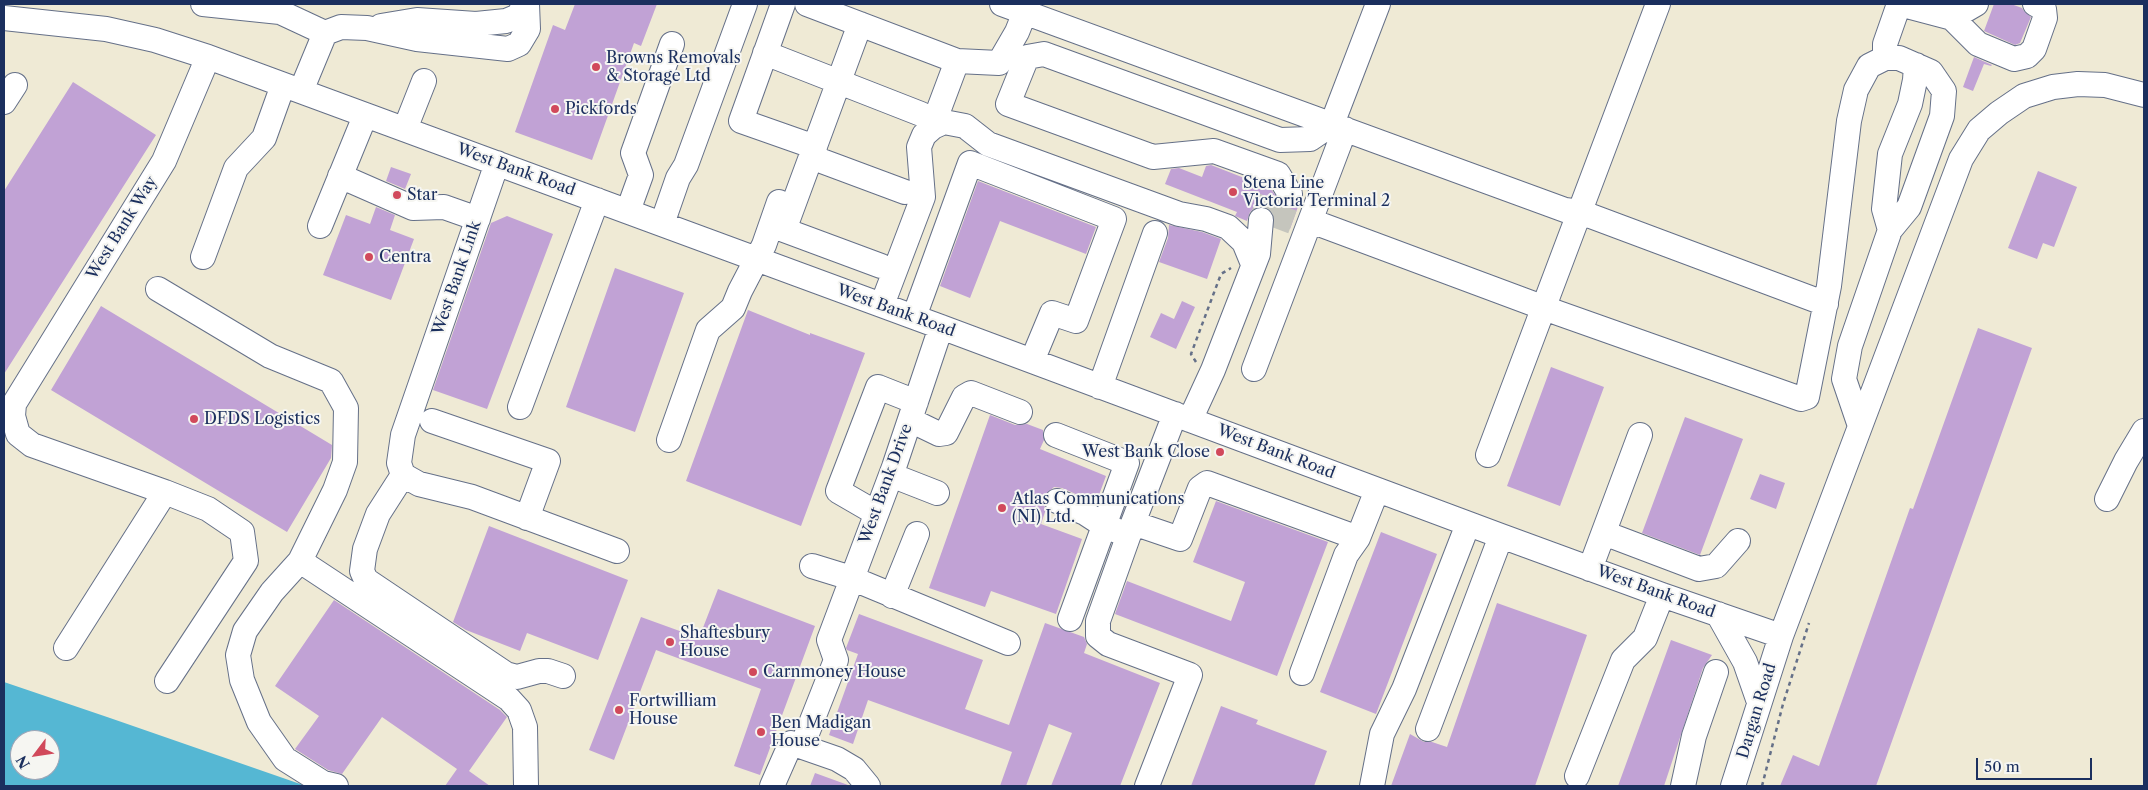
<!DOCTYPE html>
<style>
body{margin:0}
#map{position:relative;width:2148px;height:790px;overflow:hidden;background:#efead5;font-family:"Libre Caslon Text",serif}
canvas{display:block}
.frame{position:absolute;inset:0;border:5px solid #1b2f5e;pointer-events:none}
.north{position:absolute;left:10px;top:730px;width:50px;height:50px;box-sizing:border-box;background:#f6f6f2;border:1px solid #9ea6b7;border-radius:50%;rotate:239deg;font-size:14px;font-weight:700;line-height:20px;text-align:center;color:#1b2f5e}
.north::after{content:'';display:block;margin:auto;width:18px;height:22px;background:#d1495b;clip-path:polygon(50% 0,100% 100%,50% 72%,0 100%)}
.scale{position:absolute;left:1976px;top:758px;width:116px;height:22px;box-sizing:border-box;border:2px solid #1b2f5e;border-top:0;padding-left:6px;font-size:15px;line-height:18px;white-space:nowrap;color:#1b2f5e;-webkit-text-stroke:4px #f6f6f2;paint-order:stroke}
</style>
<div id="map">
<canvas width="2148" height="790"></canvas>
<div class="frame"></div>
<div class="north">N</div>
<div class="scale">50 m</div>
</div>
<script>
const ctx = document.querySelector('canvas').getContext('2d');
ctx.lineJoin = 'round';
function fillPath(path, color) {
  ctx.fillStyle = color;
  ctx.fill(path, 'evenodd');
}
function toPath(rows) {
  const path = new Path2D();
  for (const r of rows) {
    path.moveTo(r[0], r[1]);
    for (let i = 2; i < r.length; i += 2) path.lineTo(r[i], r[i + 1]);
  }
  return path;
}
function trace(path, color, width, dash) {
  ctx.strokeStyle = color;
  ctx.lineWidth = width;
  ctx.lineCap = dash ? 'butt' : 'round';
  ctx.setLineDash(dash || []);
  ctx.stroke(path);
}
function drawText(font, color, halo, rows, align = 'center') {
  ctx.font = font + ' "Libre Caslon Text",serif';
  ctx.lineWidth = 4;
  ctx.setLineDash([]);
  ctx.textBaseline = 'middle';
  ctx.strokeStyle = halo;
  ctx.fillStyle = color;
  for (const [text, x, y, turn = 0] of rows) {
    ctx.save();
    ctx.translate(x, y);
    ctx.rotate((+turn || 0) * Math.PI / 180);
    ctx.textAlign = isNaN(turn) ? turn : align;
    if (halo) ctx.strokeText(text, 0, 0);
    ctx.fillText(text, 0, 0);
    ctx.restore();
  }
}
fillPath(toPath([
 [4,682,110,718,306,786,4,786],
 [20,740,50,740,50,770,20,770]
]), '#55b7d3');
fillPath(toPath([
 [575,4,657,4,641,46,634,43,592,160,515,132,553,25,565,30],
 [1994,4,2011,4,2022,8,2024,11,2031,17,2020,43,2015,45,1984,31],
 [1974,57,1992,65,1991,66,1984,64,1973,91,1963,87],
 [73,82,156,135,4,374,4,191],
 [1211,165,1270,188,1284,206,1291,208,1299,204,1290,229,1275,223,1273,214,1268,209,1263,206,1256,207,1250,212,1247,221,1235,216,1237,212,1165,184,1171,169,1179,168,1202,177,1206,166],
 [391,167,411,174,405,189,386,181],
 [2038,171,2077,187,2054,247,2043,243,2037,259,2008,248],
 [978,181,1096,227,1086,254,1000,221,970,298,940,286],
 [376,207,395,215,390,230,414,239,391,300,323,275,346,215,370,224],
 [507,216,553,234,487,409,433,390,491,223],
 [1169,225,1202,232,1221,239,1207,279,1159,262,1168,238],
 [615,268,684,293,635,432,566,407],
 [1182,301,1195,307,1176,349,1150,337,1161,313,1174,319],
 [101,306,332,445,331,458,287,532,51,390],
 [748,310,810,335,810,333,865,353,801,526,686,481],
 [1978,328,2032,348,1876,786,1780,786,1793,755,1819,766,1910,508,1913,509],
 [1551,367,1604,387,1560,506,1507,486],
 [990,415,1015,425,1027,424,1043,430,1044,440,1040,449,1106,476,1096,503,1062,488,1054,487,1044,496,1043,503,1046,509,1041,524,1082,539,1056,614,991,591,985,607,929,588],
 [1685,417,1743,439,1700,555,1642,533],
 [1760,474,1785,483,1776,509,1750,499],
 [1216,501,1328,542,1277,676,1115,614,1127,581,1231,621,1245,582,1193,562],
 [489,526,628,580,598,660,527,633,520,651,466,630,453,622],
 [1381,532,1437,554,1376,714,1320,692],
 [718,589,815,626,760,775,734,766,761,689,656,650,614,760,589,750,641,617,699,638],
 [334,600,500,710,507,717,469,771,490,786,445,786,457,769,382,717,342,774,328,770,295,749,319,716,275,686],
 [1497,603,1587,635,1535,786,1391,786,1410,734,1424,742,1432,742,1447,747],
 [859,614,983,660,965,709,1009,725,1045,623,1084,637,1087,644,1084,653,1160,683,1120,786,1051,786,1072,733,1049,724,1026,786,1000,786,1012,752,868,700,853,744,829,735,858,654,847,650,846,648],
 [1671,640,1712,655,1703,668,1664,786,1618,786],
 [1221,706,1258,720,1256,724,1327,751,1314,786,1191,786],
 [815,773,848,785,848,786,810,786]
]), '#c1a2d5');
trace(toPath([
 [1261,220,1274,187],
 [1277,229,1290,194]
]), '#c5c5bd', 24, [24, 12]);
const minor = toPath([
 [203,4,280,12,325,33],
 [783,4,741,121,815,147],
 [807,4,957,61,999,63,1017,32,1025,12],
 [1002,4,1565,210,1580,212,1826,304],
 [1899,4,1952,18,1978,44,2014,59,2027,56,2034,49,2045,18,2044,9,2035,4],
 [4,18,106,29,155,40,208,57,941,327,1501,536,1662,595,1781,636],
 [1952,18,1976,4],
 [860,24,784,230,881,266],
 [381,26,417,20,476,24,506,21,518,16,525,4],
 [765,53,921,114],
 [1885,58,1885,44,1899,4],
 [301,91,325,33,341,27,367,28,417,39,508,49,519,44,528,29,527,4],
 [4,102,15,85],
 [939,109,957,61],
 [405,129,424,81],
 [811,157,905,192],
 [497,163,403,435,399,463,403,475,419,484,472,497,617,551],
 [340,176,413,208,444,207,478,219],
 [1290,194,1278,174,1214,151,1153,157,1008,104,1027,57,1044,54,1280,140,1310,139,1332,124,1378,4],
 [628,211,641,175,633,153,672,44],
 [1311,221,1558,313,1801,399,1807,397,1829,286,1849,121,1856,90,1869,66,1885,58,1899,58,1931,72,1944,91,1942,116,1909,207,1890,230,1850,346,1844,379,1860,426],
 [662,224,678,178,686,165,745,4],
 [320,226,365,116],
 [1890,230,1884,209,1890,154,1910,104,1915,80,1916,65],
 [203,257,236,168,264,138,283,85],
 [158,289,270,356,331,381,346,408,345,462,335,490,300,561,272,592,245,631,238,655,242,680,259,722,285,759,323,783,336,786],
 [882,305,923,197,919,147,924,135,933,127,944,122,965,126,988,144,1179,214,1206,219,1228,227,1244,242,1253,264],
 [914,317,970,163,1114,219,1076,321,1052,313,1032,361],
 [1254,369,1345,129],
 [1100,387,1155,233],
 [520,407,597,200],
 [910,420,939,434,946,433,964,397,971,393,1020,412],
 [1190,420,1213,370,1258,254,1261,220],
 [432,421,548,461,527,518],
 [1056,435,1127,463,1070,619],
 [669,440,708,330,733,308,740,291,764,245,779,202],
 [1488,455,1658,4],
 [403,475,378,514,365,549,362,571,366,580,506,674,517,677,539,671,548,671,563,676],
 [891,475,937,493],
 [2107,499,2126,461,2144,431],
 [1057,501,1085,513,1105,526,1120,532],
 [876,513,838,491,878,387,916,402],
 [1133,523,1180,539,1200,488,1207,483,1358,538],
 [1604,533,1699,569,1716,566,1738,541],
 [300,561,509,699,519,710,525,727,526,786],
 [812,566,851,578,1008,643],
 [1590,569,1640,435],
 [892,596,917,534],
 [1718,614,1745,662,1759,702],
 [66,648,165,492],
 [1302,673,1346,555,1358,538,1377,490],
 [167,681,246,561,242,532,208,509,165,492,32,445,18,434,13,416,14,404,164,161,208,57],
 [1428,729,1501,536],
 [802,746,836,660,829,640,894,467,941,327],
 [1577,776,1623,660,1645,638,1662,595],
 [772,786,791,743,837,759,854,769,868,786],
 [1147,786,1190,675,1108,644,1098,636,1098,621,1133,523,1175,414],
 [1372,786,1382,734,1404,689,1468,524],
 [1683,786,1694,736,1716,672],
 [1733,786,1781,636,1961,159,1979,130,1999,113,2024,96,2053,87,2078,84,2105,85,2144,95]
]);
trace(minor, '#657088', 26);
trace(toPath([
 [1196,362,1191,354,1221,274,1231,268],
 [1762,786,1783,704,1809,623]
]), '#657088', 2.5, [4, 4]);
trace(minor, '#fff', 24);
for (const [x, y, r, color] of [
 [596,67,5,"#d1495b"],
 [555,109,5,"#d1495b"],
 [1233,192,5,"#d1495b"],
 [397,195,5,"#d1495b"],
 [369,257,5,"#d1495b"],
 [194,419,5,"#d1495b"],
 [1220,452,5,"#d1495b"],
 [1002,508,5,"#d1495b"],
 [670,642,5,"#d1495b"],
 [753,672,5,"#d1495b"],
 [619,710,5,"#d1495b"],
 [761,732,5,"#d1495b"]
]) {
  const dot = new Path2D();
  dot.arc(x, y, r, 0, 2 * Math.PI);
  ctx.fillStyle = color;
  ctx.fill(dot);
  trace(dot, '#f6f6f2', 2);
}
drawText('16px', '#1b2f5e', '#f6f6f2', [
 ["Browns Removals",606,58],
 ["& Storage Ltd",606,76],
 ["Pickfords",565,109],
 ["Stena Line",1243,183],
 ["Victoria Terminal 2",1243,201],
 ["Star",407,195],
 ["Centra",379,257],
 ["DFDS Logistics",204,419],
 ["West Bank Close",1210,452,"right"],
 ["Atlas Communications",1012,499],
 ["(NI) Ltd.",1012,517],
 ["Shaftesbury",680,633],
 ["House",680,651],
 ["Carnmoney House",763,672],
 ["Fortwilliam",629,701],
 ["House",629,719],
 ["Ben Madigan",771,723],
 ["House",771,741]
], 'left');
drawText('16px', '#1b2f5e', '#f6f6f2', [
 ["West Bank Road",516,170,20],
 ["West Bank Way",122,228,-58],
 ["West Bank Link",457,278,-71],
 ["West Bank Road",896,311,20],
 ["West Bank Road",1276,452,21],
 ["West Bank Drive",886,484,-70],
 ["West Bank Road",1656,592,20],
 ["Dargan Road",1757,711,-73]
]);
</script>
